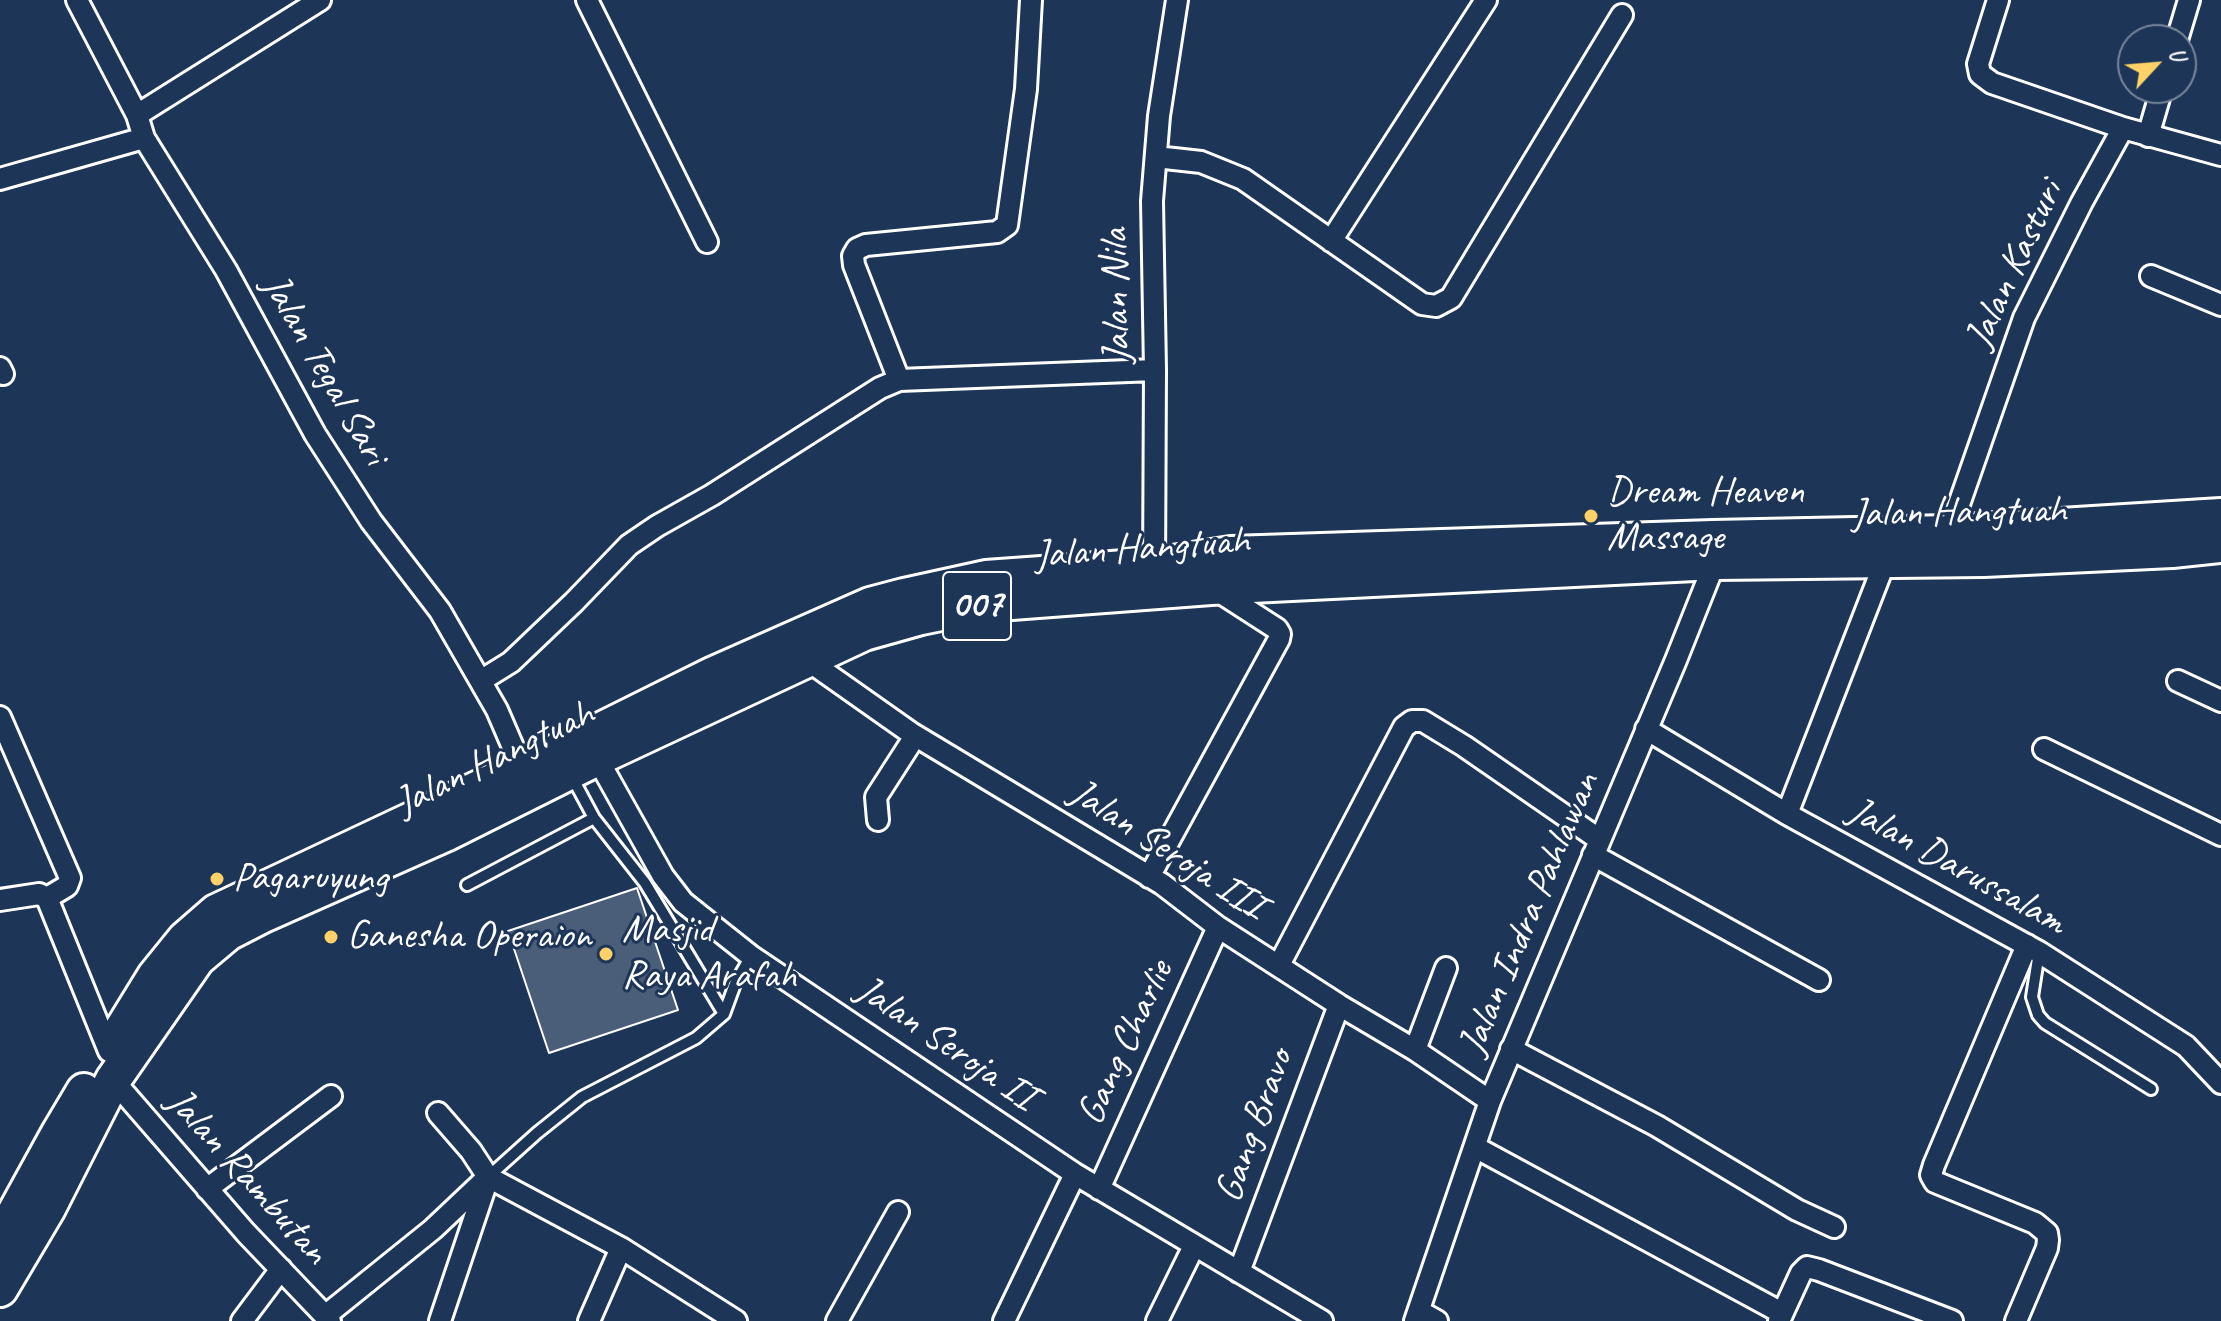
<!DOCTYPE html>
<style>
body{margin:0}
#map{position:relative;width:2221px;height:1321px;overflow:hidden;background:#1d3557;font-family:Caveat,sans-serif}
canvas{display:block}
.north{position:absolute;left:2117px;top:24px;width:80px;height:80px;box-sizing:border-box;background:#1d3557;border:2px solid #77869a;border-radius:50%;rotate:64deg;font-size:22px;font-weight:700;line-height:32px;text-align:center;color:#fff}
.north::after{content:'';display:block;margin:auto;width:28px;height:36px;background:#ffd166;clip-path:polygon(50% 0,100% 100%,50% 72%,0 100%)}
</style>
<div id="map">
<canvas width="2221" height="1321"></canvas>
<div class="north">U</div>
</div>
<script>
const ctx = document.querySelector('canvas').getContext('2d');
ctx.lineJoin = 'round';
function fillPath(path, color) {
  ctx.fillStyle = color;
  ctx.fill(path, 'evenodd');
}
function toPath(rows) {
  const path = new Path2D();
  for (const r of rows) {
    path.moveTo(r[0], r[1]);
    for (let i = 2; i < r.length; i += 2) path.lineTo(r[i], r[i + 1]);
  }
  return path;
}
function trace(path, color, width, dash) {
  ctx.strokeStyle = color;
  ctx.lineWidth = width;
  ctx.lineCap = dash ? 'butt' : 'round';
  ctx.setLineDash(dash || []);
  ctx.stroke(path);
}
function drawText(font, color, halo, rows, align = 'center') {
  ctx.font = font + ' Caveat,sans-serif';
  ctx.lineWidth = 6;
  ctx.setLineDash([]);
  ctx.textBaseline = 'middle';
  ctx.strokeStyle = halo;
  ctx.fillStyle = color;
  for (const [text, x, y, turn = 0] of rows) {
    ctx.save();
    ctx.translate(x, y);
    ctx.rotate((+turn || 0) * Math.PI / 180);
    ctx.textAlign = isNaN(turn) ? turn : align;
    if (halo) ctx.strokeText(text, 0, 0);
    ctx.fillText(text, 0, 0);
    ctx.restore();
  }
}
const building = toPath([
 [637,888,678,1010,549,1053,508,931,637,888]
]);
fillPath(building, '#4a5d79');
trace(building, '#fff', 2);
const service = toPath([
 [572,777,594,818,645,883,724,1014],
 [467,885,594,818],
 [2039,952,2032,997,2038,1015,2045,1023,2151,1089],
 [488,1177,537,1133,582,1097,696,1038,724,1014,735,984,751,956]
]);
const minor = toPath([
 [77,0,137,115,144,138,226,270,315,434,371,521,440,611,497,710,522,768],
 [587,0,707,242],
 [1998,0,1978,64,1980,74,1992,83,2123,128],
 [2177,40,2189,0],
 [137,115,320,0],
 [2148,136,2162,88],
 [1156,157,1201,162,1243,179,1422,304,1436,306,1451,298,1622,15],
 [0,179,144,138],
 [1331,241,1486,0],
 [2151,276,2221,305],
 [0,368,3,374],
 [899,380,854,265,853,256,857,249,866,245,997,232,1007,225,1026,89,1031,0],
 [1949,533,2024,318,2082,202,2123,128,2221,155],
 [1154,576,1155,370,1152,201,1159,116,1177,0],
 [806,659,911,733,1162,884,1218,927,1339,1005,1415,1050,1490,1101],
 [482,680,511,662,574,602,629,545,657,526,712,495,880,388,899,380,1155,370],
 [2178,681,2221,701],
 [0,717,70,878,67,886,47,898],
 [1646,729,1787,814,2039,952,2186,1046,2221,1083],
 [2044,749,2221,835],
 [597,758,663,876,683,902,751,956,1075,1174,1322,1321],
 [1787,814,1886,559],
 [878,820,876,797,912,741,911,733],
 [1593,855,1819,980],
 [1149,877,1279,639,1280,634,1277,629,1215,589],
 [0,900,39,894,47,898,109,1051],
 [1279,965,1404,727,1412,721,1423,721,1464,746,1600,840],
 [1511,1049,1657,1126,1797,1210,1834,1227],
 [1415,1050,1446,968],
 [113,1080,246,1233,330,1321],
 [438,1113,471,1151,488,1177,621,1248,736,1321],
 [1475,1147,1782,1313],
 [207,1189,331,1096],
 [1099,1189,1218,927],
 [1239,1272,1339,1005],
 [1419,1311,1437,1321],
 [325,1316,433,1229,488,1177],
 [242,1321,281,1269],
 [440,1321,487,1181],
 [589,1321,621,1248],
 [837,1321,898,1212],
 [1004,1321,1075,1174],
 [1157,1321,1194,1246],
 [1415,1321,1490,1101,1676,660,1715,562,1714,554],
 [1779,1321,1801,1273,1807,1267,1819,1270,1952,1321],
 [2016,1321,2047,1248,2048,1240,2047,1233,2035,1223,1935,1182,1931,1175,1934,1165,2027,945]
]);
const trunk = toPath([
 [118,1036,155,976,185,939,216,912,577,742,714,674,870,605,904,596,986,578,1153,566,1231,554,1713,538,1949,533,2221,516],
 [0,1240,59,1133,84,1091],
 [0,1289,48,1208,113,1080,197,959,228,933,263,915,445,834,597,758,864,633,921,617,985,604,1211,587,1715,562,1984,559,2172,550,2221,545]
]);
trace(service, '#fff', 16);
trace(minor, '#fff', 26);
trace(trunk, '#fff', 40);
trace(service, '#1d3557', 10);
trace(minor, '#1d3557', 20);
trace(trunk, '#1d3557', 34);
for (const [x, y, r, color] of [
 [1591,516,8,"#ffd166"],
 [217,879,8,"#ffd166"],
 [331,937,8,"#ffd166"],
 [606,954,8,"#ffd166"]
]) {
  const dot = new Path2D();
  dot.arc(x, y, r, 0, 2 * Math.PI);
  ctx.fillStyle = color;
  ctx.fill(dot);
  trace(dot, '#1d3557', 3);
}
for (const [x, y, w] of [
 [977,606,68]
]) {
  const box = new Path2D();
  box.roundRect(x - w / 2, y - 34, w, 68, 6);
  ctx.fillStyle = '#1d3557';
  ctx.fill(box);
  trace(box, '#fff', 2);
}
drawText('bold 38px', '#fff', null, [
 ["007",977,606]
]);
drawText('40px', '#fff', '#1d3557', [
 ["Jalan Kasturi",2015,265,-65],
 ["Jalan Nila",1117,296,-91],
 ["Jalan Tegal Sari",324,370,60],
 ["Jalan Hangtuah",1959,513,-1],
 ["Jalan Hangtuah",1142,549,-4],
 ["Jalan Hangtuah",495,759,-26],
 ["Jalan Seroja III",1167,850,33],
 ["Jalan Darussalam",1957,867,29],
 ["Jalan Indra Pahlawan",1530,914,-67],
 ["Gang Charlie",1126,1043,-65],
 ["Jalan Seroja II",946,1044,34],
 ["Gang Bravo",1255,1126,-70],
 ["Jalan Rambutan",247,1177,48]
]);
drawText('40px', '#fff', '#1d3557', [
 ["Dream Heaven",1607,493],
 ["Massage",1607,539],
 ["Pagaruyung",233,879],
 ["Masjid",622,931],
 ["Raya Arafah",622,977],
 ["Ganesha Operaion",347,937]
], 'left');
</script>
